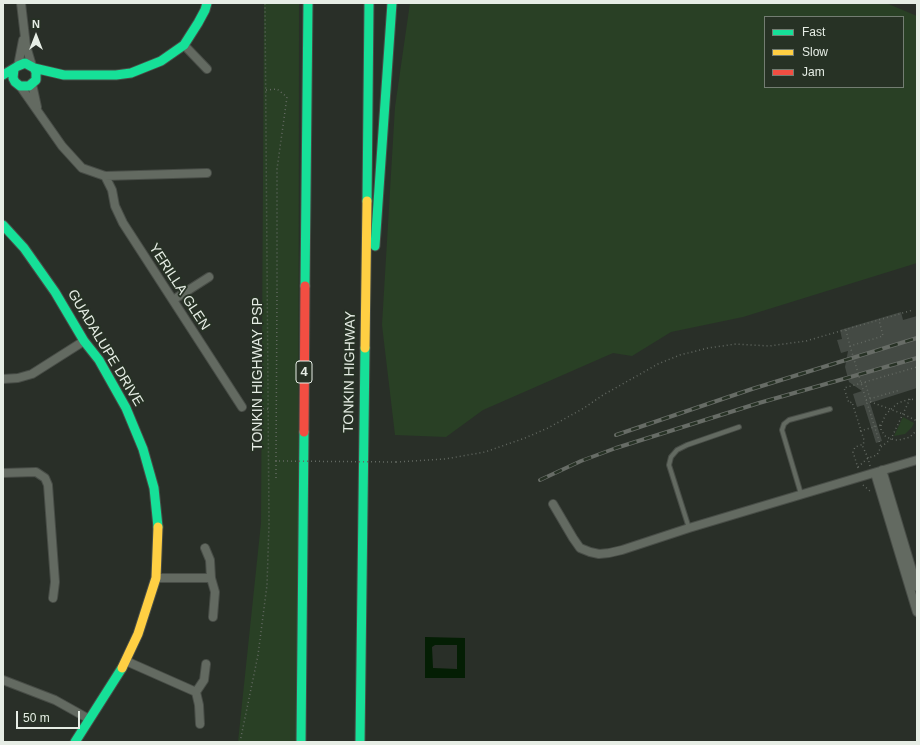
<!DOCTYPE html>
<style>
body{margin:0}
#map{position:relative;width:920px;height:745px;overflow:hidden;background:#292f28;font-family:Arial,sans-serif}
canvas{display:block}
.frame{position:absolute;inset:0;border:4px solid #e6ede5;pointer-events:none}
.legend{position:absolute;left:764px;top:16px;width:140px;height:72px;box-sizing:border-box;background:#273225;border:1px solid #737d72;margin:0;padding:5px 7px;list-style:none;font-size:12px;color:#e6ede5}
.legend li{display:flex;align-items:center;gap:8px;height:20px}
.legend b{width:20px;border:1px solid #737d72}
.north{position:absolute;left:16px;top:16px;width:40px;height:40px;-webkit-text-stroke:3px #273225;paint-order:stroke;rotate:0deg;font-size:11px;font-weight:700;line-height:16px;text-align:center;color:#e6ede5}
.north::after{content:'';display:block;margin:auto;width:14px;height:18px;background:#e6ede5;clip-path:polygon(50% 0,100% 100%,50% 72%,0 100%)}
.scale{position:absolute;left:16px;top:711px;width:64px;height:18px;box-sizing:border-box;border:2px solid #e6ede5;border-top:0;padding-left:5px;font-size:12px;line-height:14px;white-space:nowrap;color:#e6ede5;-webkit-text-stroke:3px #273225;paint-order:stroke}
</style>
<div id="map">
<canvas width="920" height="745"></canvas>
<div class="frame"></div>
<ul class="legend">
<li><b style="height:5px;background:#16e098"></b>Fast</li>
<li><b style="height:5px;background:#ffcf43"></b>Slow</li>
<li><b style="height:5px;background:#f24e42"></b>Jam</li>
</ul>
<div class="north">N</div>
<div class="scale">50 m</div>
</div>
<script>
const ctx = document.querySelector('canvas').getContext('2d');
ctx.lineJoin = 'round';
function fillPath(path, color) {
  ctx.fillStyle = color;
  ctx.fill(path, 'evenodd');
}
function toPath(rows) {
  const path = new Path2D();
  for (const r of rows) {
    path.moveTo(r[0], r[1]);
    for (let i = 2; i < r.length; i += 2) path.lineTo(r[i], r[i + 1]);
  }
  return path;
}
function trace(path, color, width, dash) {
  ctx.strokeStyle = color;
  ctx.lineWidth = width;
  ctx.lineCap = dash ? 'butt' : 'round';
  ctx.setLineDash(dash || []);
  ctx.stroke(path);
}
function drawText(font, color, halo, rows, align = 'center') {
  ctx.font = font + ' Arial,sans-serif';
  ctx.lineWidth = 3.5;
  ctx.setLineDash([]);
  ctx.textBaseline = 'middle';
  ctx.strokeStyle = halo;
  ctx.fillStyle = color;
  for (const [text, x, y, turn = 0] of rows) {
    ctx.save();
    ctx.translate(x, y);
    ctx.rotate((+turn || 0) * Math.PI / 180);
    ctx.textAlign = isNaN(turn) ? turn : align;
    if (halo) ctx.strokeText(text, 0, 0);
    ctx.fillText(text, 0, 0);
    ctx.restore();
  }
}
fillPath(toPath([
 [264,3,299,3,298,742,238,742,261,523],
 [410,3,886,3,917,16,917,263,743,317,671,332,632,356,613,353,483,410,446,437,395,435,382,325,395,107],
 [765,17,903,17,903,87,765,87],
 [903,417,914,423,912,427,905,434,894,436]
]), '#294025');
fillPath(toPath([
 [425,637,465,638,465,678,425,678],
 [435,645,457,645,457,669,433,668,432,647]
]), '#041e04');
fillPath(toPath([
 [901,312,903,320,917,316,917,388,870,403,882,441,876,443,864,405,857,407,853,394,862,391,849,382,845,367,848,351,841,353,837,340,842,339,840,330]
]), '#444a44');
const lane = toPath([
 [801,494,782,430,784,424,789,420,830,409],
 [689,528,669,465,671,457,677,450,687,445,739,427]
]);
const street = toPath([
 [21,3,26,46,32,66],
 [184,45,207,69],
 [18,66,23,40],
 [32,84,37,107],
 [20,86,62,146,82,168,105,176,207,173],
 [105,176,112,190,115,206,123,223,242,407],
 [173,300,209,277],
 [3,379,18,378,32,374,84,341],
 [882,470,917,587],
 [3,473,36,472,45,478,48,485,55,582,53,598],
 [875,473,917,612],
 [553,504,573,538,580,548,590,552,599,554,609,553,622,550,689,528,917,460],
 [205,548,210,560,211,578,215,592,213,617],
 [156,578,211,578],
 [126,661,196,692],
 [3,680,55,700,89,719],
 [200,724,199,705,196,692,204,680,206,664]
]);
const fast = toPath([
 [34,68,64,75,116,75,131,73,161,61,184,45,198,23,205,10,207,3],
 [3,75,18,66,25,63,34,68,36,72,36,80,29,86,20,86,15,82,13,78,14,69],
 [367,201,369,3],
 [3,225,24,248,55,292,84,341,99,360,126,408,143,449,154,488,158,527],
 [375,246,392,3],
 [305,286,308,3],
 [75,742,122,668],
 [301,742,304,432],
 [360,742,365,348]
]);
const slow = toPath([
 [365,348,367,201],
 [122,668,138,634,156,578,158,527]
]);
const jam = toPath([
 [304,432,305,286]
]);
trace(lane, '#484d47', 6);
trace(street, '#484d47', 10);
trace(fast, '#484d47', 11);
trace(slow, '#484d47', 11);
trace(jam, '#484d47', 11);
trace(toPath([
 [266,90,277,89,287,97,277,169,277,292],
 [846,330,850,346,883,336,879,320],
 [865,382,871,402,903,414,917,421],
 [866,400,900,390],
 [917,400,910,399,898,403,886,414,881,425,881,430,886,437,895,440,899,440,910,437,917,430],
 [871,402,867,403,881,447],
 [251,408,269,409],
 [860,431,881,425],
 [276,461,276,479],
 [396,462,445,459,485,452,525,438,548,428,584,408,603,395,658,364,680,355,708,348,736,344,769,346,806,341,913,310],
 [870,466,868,458,863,447,864,440,852,402,849,403,844,388,917,367],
 [858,467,868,458,877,455,881,447,891,439,910,399],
 [858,468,853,452,855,447,864,444],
 [863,485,871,492],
 [240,742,258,655,267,585,269,524,265,3]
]), '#636962', 1.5, [1, 3]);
trace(lane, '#636a61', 4);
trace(street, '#636a61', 8);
trace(fast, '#16e098', 9);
trace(slow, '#ffcf43', 9);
trace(jam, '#f24e42', 9);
const rail = toPath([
 [616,435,752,389,917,338],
 [540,480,581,461,616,448,759,403,917,358]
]);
trace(rail, '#676c66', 4);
trace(rail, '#273225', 2.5, [8]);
trace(toPath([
 [277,292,276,461,396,462],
 [850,346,867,403]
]), '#636962', 1.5, [1, 3]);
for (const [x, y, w] of [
 [304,372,16]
]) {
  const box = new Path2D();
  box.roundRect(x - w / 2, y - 11, w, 22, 3);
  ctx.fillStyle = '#273225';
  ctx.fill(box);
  trace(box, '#e6ede5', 1);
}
drawText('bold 13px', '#e6ede5', null, [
 ["4",304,372]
]);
drawText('14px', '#e6ede5', '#273225', [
 ["YERILLA GLEN",179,287,57],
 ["GUADALUPE DRIVE",105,348,59],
 ["TONKIN HIGHWAY",350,372,-89],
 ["TONKIN HIGHWAY PSP",258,374,-90]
]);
</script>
